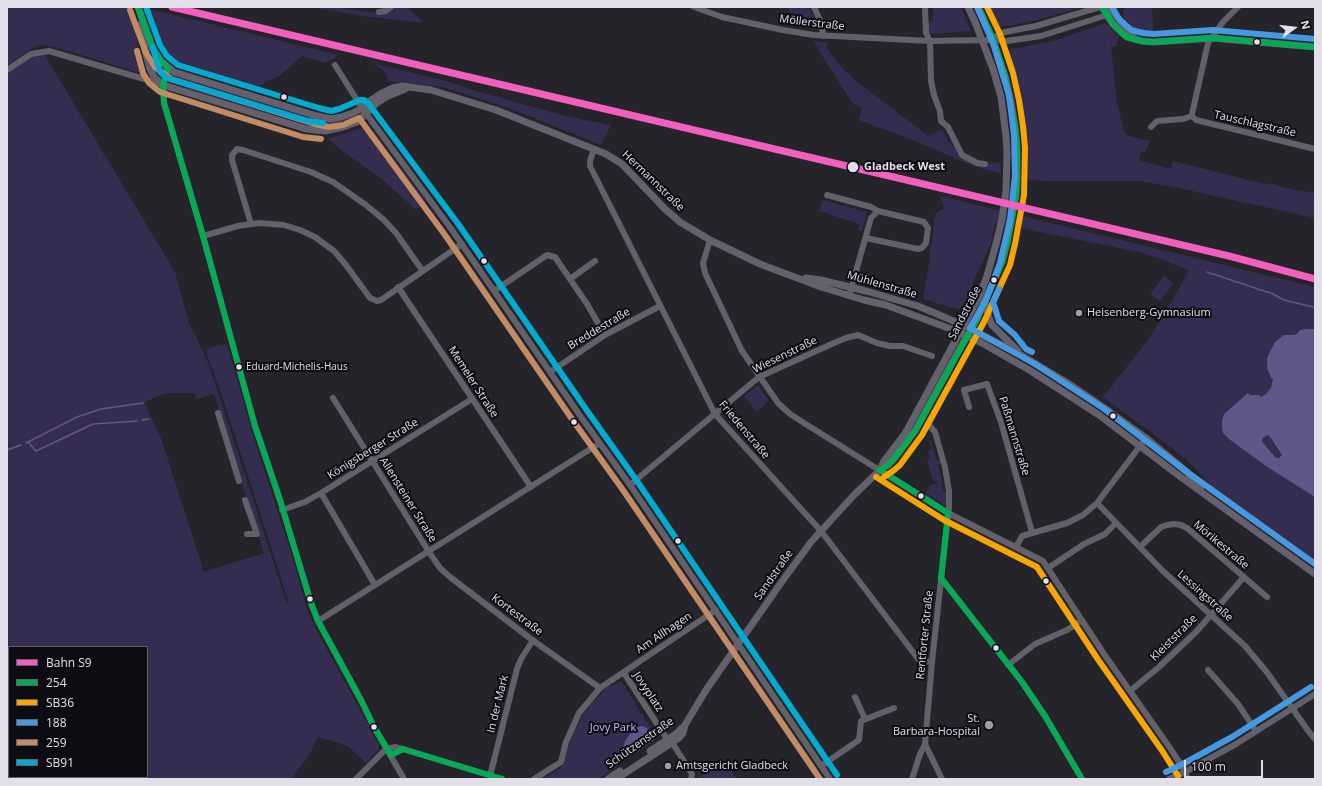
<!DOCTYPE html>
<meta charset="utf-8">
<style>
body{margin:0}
#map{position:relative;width:1322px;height:786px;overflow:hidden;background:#25242b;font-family:"Open Sans",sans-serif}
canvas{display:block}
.frame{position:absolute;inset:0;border:8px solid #e1e0e9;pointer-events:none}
.legend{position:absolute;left:8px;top:646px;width:140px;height:132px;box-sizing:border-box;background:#0d0c12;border:1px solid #626168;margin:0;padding:5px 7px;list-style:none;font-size:12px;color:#e1e0e9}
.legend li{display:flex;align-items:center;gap:8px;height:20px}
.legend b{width:20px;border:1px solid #626168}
.north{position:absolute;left:1274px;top:8px;width:40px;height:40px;-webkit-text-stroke:3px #0d0c12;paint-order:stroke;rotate:75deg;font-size:11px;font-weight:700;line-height:16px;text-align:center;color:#e1e0e9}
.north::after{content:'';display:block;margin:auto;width:14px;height:18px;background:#e1e0e9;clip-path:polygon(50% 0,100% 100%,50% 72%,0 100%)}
.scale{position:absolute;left:1184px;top:760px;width:79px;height:18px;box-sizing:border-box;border:2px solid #e1e0e9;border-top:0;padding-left:5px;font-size:12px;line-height:14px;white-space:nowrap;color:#e1e0e9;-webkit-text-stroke:3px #0d0c12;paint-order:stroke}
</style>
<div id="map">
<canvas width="1322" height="786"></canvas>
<div class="frame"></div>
<ul class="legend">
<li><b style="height:5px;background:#f160bc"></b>Bahn S9</li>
<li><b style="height:5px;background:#06aa56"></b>254</li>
<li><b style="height:5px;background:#f7a600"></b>SB36</li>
<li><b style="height:5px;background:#4699e1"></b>188</li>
<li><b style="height:5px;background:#c18c65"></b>259</li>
<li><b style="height:5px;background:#00a9ce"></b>SB91</li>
</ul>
<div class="north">N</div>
<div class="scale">100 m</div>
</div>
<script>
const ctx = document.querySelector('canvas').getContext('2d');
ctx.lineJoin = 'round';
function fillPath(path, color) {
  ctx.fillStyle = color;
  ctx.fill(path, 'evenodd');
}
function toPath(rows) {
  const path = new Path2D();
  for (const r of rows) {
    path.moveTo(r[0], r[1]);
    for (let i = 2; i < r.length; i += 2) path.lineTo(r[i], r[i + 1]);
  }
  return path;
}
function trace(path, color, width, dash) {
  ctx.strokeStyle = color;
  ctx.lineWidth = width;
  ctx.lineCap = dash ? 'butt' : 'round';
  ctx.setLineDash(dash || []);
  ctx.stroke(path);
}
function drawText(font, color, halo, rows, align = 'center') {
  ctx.font = font + ' "Open Sans",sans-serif';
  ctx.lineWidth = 4;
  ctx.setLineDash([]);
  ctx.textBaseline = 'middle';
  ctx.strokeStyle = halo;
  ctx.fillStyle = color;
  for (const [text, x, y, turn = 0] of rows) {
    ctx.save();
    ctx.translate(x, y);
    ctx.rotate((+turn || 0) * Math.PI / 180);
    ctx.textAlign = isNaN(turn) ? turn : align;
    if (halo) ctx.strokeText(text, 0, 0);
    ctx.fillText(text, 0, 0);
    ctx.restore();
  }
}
fillPath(toPath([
 [7,7,129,7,144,70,144,72,142,73,137,72,55,47,42,45,36,46,7,65],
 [312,7,335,7,346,9,379,13,389,13,394,7,407,7,424,23,362,16],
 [787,7,808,7,814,17,814,23,810,25,798,24,796,19],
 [933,7,961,7,971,31,928,34,927,22,933,21],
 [987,7,1082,7,1038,20,995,28],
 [1123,7,1152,7,1154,36,1144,35,1132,28,1123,17,1123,11,1124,9],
 [145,8,339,55,325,63,302,56,278,77,267,81,255,92,178,68,170,63,164,57,159,50],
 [140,18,156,58,164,68,162,73,159,74,155,71,151,66],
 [1106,23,1119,37,1117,41,1117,46,1111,47,1117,103,1124,131,1129,136,1150,141,1145,152,1141,151,1139,160,1171,169,1173,161,1268,185,1269,183,1294,190,1315,193,1315,218,1170,186,1140,181,1045,181,1024,179,1024,152,1020,112,1006,50,1053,41],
 [813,41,827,43,826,47,841,67,857,82,919,129,928,136,942,129,948,142,950,141,952,146,954,145,962,158,969,163,979,165,1000,162,1001,174,968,164,908,138,859,120,862,108,859,106,853,104],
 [44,54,175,272,189,323,201,347,210,368,287,604,289,603,220,389,207,355,207,350,210,347,227,344,254,438,296,569,300,585,308,612,317,631,379,745,379,749,366,763,348,746,318,737,309,755,291,779,7,779,7,73,32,56],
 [165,393,194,393,197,399,214,394,264,553,204,572,161,438,144,402],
 [9,647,147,647,147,777,9,777],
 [373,63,446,81,479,92,570,117,611,125,601,145,512,109,443,87,388,81,385,72],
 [172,74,326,121,355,115,356,117,346,122,325,128,305,126,169,83],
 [366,128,373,131,426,201,416,210,382,179,341,150,327,138,341,135,357,129],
 [940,196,1315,287,1315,568,1292,552,1214,489,1191,464,1171,447,1103,397,1151,336,1181,285,1189,270,1144,253,995,223,991,243,978,272,977,272,963,310,953,308,923,299,929,265,930,257,929,249,932,242,935,214,944,208],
 [823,200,867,212,862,231,858,231,860,224,819,211],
 [1164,276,1173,283,1160,301,1150,294],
 [758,385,769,401,757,412,744,396],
 [928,440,931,440,937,461,941,460,942,463,938,464,942,481,943,491,947,492,947,507,926,493,931,485,937,484,937,481,933,481,927,460,930,459,928,451,932,449,930,443],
 [621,681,657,738,619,763,618,766,598,779,542,779,562,767,572,735,583,715,593,702,603,693,602,692,609,686,610,687],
 [727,761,736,779,695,779]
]), '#352d4f');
fillPath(toPath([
 [1305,329,1315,329,1315,497,1266,466,1229,439,1223,433,1222,428,1222,421,1224,414,1248,393,1250,395,1260,395,1260,397,1265,395,1271,388,1273,379,1271,378,1268,370,1267,369,1267,358,1275,342,1284,335,1293,335,1297,334,1300,330],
 [1268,435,1271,438,1280,452,1282,455,1279,458,1276,458,1263,443,1262,440,1264,437],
 [642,726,647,728,654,740,627,758,623,749,625,741,634,729,638,727]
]), '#615688');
trace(toPath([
 [1207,272,1273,294,1284,300,1313,307,1315,309],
 [142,420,149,419],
 [28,442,77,417,101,409,143,403],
 [26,443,28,442,36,451,93,424,137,421],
 [7,450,21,445]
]), '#615688', 1.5);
trace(toPath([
 [694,7,722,17,783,30,814,35,930,41,989,40,1007,41,1041,36,1107,15,1109,11],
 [814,7,822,25,823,36],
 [925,7,926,33,930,41,931,81,934,95,940,111,941,121,948,127,962,155,977,163,985,164],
 [379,12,386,11,391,7],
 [990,39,1005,32,1036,26,1100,7],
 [335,65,362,108,452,230,581,417,630,485,830,779],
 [168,68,163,85,164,103,203,236,255,426,280,500,311,603,318,621,362,702,374,727,404,779],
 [7,70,31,54,49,51,161,84],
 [1192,116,1196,120,1315,149],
 [1192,116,1192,114,1208,43,1223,22,1238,7],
 [1151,127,1157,121,1183,119,1192,116],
 [594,149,590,161,590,166,715,414,821,531,919,660,922,661,932,662],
 [827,195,871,207,878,211,924,222,928,228,926,243,922,248,918,249,866,238],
 [251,224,232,160,232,155,237,149,243,150,311,172,333,182,366,205,384,220,396,233,422,270],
 [203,236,238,226,259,223,284,225,300,230,315,237,334,251,346,265,370,298,377,301,381,300,462,244],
 [710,240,703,263,705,273,742,351,778,403,790,414,804,423,948,513,1043,561,1104,654,1170,748,1181,765,1188,779],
 [570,279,595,261],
 [398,287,531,487],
 [494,291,547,255,555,257,587,304,605,335],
 [849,296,871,218,878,211],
 [550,372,605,335,660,306],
 [333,398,429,552,440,568,450,577,531,639,600,688],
 [969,407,964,390,987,384,1001,422,1032,532],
 [218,413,239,481],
 [630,485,674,448,759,377,834,343,846,338,858,335,877,343,890,346,903,346,932,356],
 [321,493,375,585],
 [245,500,257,534,247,534],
 [1097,503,1164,572,1245,646,1266,671,1309,732,1315,739],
 [282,510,305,502,321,493,472,399],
 [1016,547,1022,536,1067,523,1083,515,1097,503,1146,438],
 [1140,547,1161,527,1167,525,1174,524,1181,525,1187,528,1267,597],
 [1048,568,1084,544,1105,534,1116,523],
 [941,578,1022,682,1045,716,1082,779],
 [318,621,600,443],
 [1008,665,1035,644,1067,630,1082,620],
 [1208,670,1238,704,1256,731],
 [624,673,665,736,675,747,692,774,691,779],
 [1130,691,1159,667,1196,632,1244,577],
 [855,697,865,719],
 [925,744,942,779],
 [821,766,859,740,861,721,894,708],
 [490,776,517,669,521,659,533,640],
 [356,779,384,751,390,748,396,747,502,779],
 [534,779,561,762,566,742,579,713,600,688,716,610],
 [912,779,920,754,925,744,932,662,949,507,949,491,945,467,935,432,928,424],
 [1169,779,1185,772,1236,744,1315,694]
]), '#626069', 6);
trace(toPath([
 [138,7,153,49,161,61,174,72,317,116,331,119,341,117,353,113,362,108,370,101,382,93,393,88,402,86,431,90,496,110,606,154,622,164,665,209,680,222,710,240,760,264,821,287,864,300,886,305,959,332,980,342,1031,371,1099,415,1182,478,1315,574],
 [968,7,975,22],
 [1102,7,1113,24,1121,32,1127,37,1142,41,1153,42,1213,38,1315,47],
 [1110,7,1125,28,1133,36],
 [141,24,145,50,150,69,155,78,163,85,306,129,325,131,343,127,354,123,357,122,378,102,388,96,405,89],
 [806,278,821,280,866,291,918,306,963,325,1021,355,1069,384,1110,412,1146,438,1187,472,1201,487],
 [985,301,989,318,992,325,1018,351],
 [880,470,884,461,906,432,979,297,987,276,996,244],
 [650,751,676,734,682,728],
 [608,779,620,771],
 [616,779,679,738,683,733,685,725,706,690,783,580,811,542,854,495,880,470,888,465,894,459,915,431,960,348,977,319,1002,262,1007,243]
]), '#64616c', 7);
trace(toPath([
 [978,7,992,37,1005,76,1011,102,1015,127,1017,148,1017,178,1016,195,1007,243],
 [975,22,993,69,1001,97,1006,136,1007,153,1006,191,1002,219,996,244]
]), '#64616c', 7);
trace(toPath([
 [138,7,153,49,161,61,168,68,163,85,164,103,203,236,255,426,280,500,311,603,318,621,362,702,374,727,391,755,403,749,502,779],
 [1102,7,1113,24,1121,32,1127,37,1142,41,1153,42,1213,38,1315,47],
 [880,470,888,465,894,459,915,431,977,319,1002,262,1007,243,1016,195,1017,148,1015,127,1005,76,992,37,978,7],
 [880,470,948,513],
 [941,578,1022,682,1045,716,1082,779],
 [941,578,948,513]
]), '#06aa56', 6);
trace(toPath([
 [876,477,944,520,1037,567,1097,658,1163,752,1178,776],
 [884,477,893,471,900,465,922,435,984,322,1010,265,1015,244,1024,195,1025,148,1023,126,1019,100,1013,73,1000,34,987,7]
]), '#f7a600', 6);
trace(toPath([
 [977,7,993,43,1009,95,1014,135,1015,176,1010,220,1000,263,986,300,970,328,1035,364,1103,408,1187,472,1315,564],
 [1112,7,1119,19,1131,30,1143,33,1153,34,1213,30,1315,39],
 [999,289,993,302,999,321,1015,335,1026,349,1032,352],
 [1166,772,1181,765,1232,737,1311,687]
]), '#4699e1', 6);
trace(toPath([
 [130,10,146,53,155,67,171,79,315,124,329,127,343,125,359,118,445,235,574,422,623,490,820,779],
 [137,51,143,73,149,83,160,92,303,137,321,139]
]), '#c18c65', 6);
trace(toPath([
 [146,7,160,45,167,56,178,65,319,108,331,111,339,109,360,100,364,100,368,103,459,225,588,412,637,481,837,775],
 [153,47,158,66,161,73,167,78,308,121,323,123]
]), '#00a9ce', 6);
trace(toPath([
 [172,7,1229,256,1315,279]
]), '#f160bc', 7);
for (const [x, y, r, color] of [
 [1257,42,3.5,"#e1e0e9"],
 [284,97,3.5,"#e1e0e9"],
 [853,167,6,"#e1e0e9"],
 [484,261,3.5,"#e1e0e9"],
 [994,280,3.5,"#e1e0e9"],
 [1079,313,4,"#9f9ea6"],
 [239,367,3.5,"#e1e0e9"],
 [1113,416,3.5,"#e1e0e9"],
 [574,422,3.5,"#e1e0e9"],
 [921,496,3.5,"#e1e0e9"],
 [678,541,3.5,"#e1e0e9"],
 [1046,581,3.5,"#e1e0e9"],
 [310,599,3.5,"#e1e0e9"],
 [996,648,3.5,"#e1e0e9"],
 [989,725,5,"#9f9ea6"],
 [374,727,3.5,"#e1e0e9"],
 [668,766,4,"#9f9ea6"]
]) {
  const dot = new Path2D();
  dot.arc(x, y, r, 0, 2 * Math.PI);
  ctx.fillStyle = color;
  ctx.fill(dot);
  trace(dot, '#0d0c12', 1.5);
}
drawText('10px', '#e1e0e9', '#0d0c12', [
 ["Eduard-Michelis-Haus",246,367]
], 'left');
drawText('11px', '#e1e0e9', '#0d0c12', [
 ["Möllerstraße",812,23,7],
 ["Tauschlagstraße",1255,124,13],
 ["Hermannstraße",653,181,44],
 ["Mühlenstraße",882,285,16],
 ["Sandstraße",965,313,-63],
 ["Breddestraße",599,329,-31],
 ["Wiesenstraße",785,355,-26],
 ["Memeler Straße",473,382,57],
 ["Friedenstraße",744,430,50],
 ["Paßmannstraße",1014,436,73],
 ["Königsberger Straße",373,449,-32],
 ["Allensteiner Straße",408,500,58],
 ["Mörikestraße",1221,545,40],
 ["Sandstraße",774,575,-55],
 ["Lessingstraße",1205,596,42],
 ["Kortestraße",517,615,37],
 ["Am Allhagen",664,633,-34],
 ["Rentforter Straße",925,635,-84],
 ["Kleiststraße",1174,638,-45],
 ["Jovyplatz",648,692,57],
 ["In der Mark",498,704,-76],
 ["Schützenstraße",640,743,-35]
]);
drawText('bold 11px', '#e1e0e9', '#0d0c12', [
 ["Gladbeck West",864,167]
], 'left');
drawText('11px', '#e1e0e9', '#0d0c12', [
 ["Heisenberg-Gymnasium",1087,313],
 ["St.",980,719,"right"],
 ["Barbara-Hospital",980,732,"right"],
 ["Amtsgericht Gladbeck",676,766]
], 'left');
drawText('11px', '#c9bcfe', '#0d0c12', [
 ["Jovy Park",613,728]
]);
</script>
